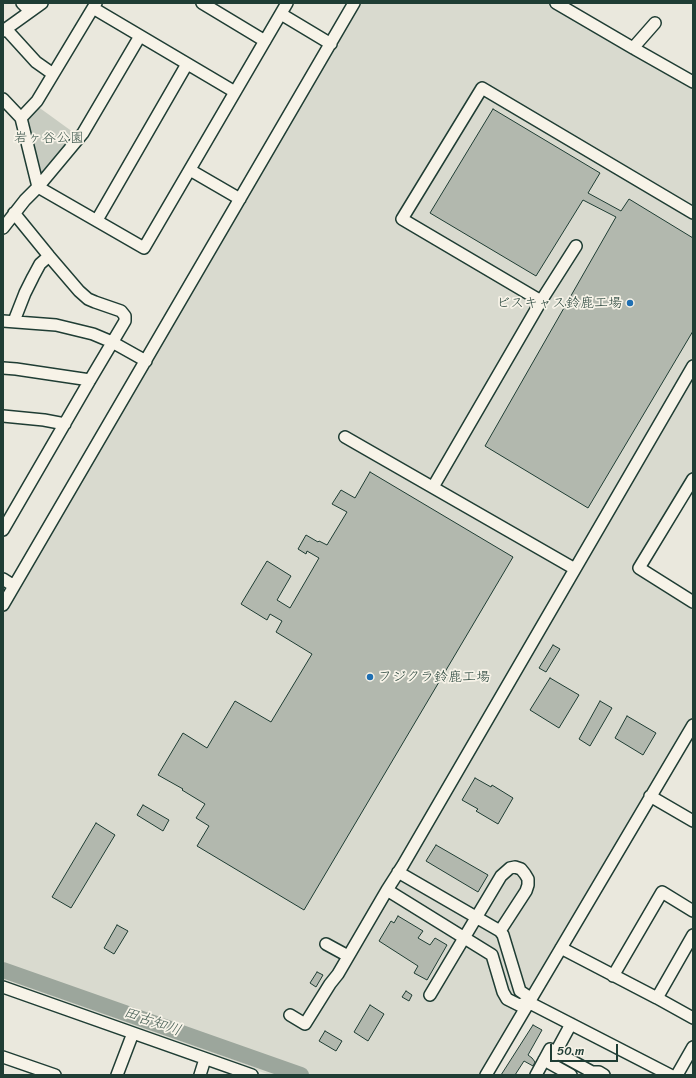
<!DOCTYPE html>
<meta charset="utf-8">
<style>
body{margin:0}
#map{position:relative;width:696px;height:1078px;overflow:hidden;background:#eae8dd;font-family:Sriracha,sans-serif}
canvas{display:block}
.frame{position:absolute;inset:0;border:4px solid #1f3d34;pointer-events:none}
.scale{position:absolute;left:550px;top:1044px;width:68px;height:18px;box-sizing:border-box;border:2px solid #1f3d34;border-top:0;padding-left:5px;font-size:12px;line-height:14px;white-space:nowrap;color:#1f3d34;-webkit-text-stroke:3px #f7f3e8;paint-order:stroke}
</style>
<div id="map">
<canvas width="696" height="1078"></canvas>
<div class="frame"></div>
<div class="scale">50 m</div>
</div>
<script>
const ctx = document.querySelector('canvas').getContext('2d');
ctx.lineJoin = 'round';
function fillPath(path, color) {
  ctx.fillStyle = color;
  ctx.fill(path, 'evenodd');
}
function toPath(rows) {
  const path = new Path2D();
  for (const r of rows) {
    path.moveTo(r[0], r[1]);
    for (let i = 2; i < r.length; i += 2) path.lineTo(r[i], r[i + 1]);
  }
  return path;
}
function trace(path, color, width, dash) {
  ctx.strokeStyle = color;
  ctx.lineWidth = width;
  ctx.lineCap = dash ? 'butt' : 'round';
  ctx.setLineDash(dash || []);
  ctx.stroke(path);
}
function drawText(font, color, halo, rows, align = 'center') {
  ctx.font = font + ' Sriracha,"Klee One",sans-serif';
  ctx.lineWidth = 3.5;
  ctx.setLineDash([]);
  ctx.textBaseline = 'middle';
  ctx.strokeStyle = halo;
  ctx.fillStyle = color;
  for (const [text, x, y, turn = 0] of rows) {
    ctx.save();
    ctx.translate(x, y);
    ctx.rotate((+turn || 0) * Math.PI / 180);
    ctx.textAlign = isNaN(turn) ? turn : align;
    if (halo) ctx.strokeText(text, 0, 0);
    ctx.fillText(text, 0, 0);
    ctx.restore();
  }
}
fillPath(toPath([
 [358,3,549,3,693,85,693,474,635,568,693,606,693,716,480,1075,270,1075,3,982,3,611]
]), '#d9dacf');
fillPath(toPath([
 [37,106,77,135,45,173,38,171,27,118]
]), '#c8ccc1');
trace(toPath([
 [3,970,301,1075]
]), '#9ca69c', 16);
const building = toPath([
 [493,109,600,173,588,193,621,211,629,199,693,238,693,331,588,508,485,446,616,217,583,200,536,276,430,213,493,109],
 [370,472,513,557,304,910,197,846,209,826,196,818,205,804,182,790,183,789,158,775,183,733,207,748,235,701,271,722,312,654,276,632,282,621,270,614,267,620,241,604,267,561,291,576,277,600,290,608,319,558,307,551,306,554,298,549,306,535,318,542,319,541,327,545,347,512,332,504,341,490,355,498,370,472],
 [553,645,560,649,546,672,539,668,553,645],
 [550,678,579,695,559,728,530,710,550,678],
 [600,701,612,708,590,746,579,739,600,701],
 [627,716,656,733,643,755,615,738,627,716],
 [475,778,491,787,492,785,513,798,498,824,476,811,478,809,462,800,475,778],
 [143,805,169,820,163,831,137,815,143,805],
 [96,823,115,835,71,908,52,897,96,823],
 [436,845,488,875,478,892,426,861,436,845],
 [398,916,423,931,418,938,430,945,435,938,447,945,427,980,414,973,418,966,379,941,391,921,394,923,398,916],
 [117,925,128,931,114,954,104,948,117,925],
 [317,972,323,975,316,987,310,983,317,972],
 [406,991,412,995,409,1001,402,997,406,991],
 [370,1005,384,1014,368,1041,354,1032,370,1005],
 [533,1025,542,1030,528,1055,532,1058,535,1062,533,1066,524,1061,515,1075,501,1075,533,1025],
 [325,1031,342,1041,336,1051,319,1041,325,1031]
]);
fillPath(building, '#b2b8ae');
trace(building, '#1f3d34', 1);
const minor = toPath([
 [22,3,30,11],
 [202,3,265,41],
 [556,3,633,48,693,82],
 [93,8,235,92],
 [281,14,331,44],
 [6,29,36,62,53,74],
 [3,31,42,3],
 [633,48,655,23],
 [3,99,21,118,38,187,144,248,287,3],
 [21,118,37,101,96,3],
 [190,170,240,199],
 [97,220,187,64],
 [3,228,25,200,38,187,83,133,140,36],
 [541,301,402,219,482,88,693,213],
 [3,321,56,325,93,334,112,342,146,361],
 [14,321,25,293,33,277,40,264,49,256],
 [3,368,16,369,90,380],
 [3,416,44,420,65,424],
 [345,437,575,569],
 [693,479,639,568,693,602],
 [433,487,541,301,576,246],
 [3,530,90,380,125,321,125,316,121,311,95,302,88,299,79,291,49,256,14,213],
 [3,579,14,586],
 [3,605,354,3],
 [650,796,693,821],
 [398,872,500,931,503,935,520,991,526,995,528,1002,670,1075],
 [387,890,492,955,503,992,507,999,519,1005,528,1002],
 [326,944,348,956],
 [561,948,657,998,693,1018],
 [613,976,662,892,693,911],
 [3,987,252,1075],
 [430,995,501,876,510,868,515,867,521,869,525,874,528,879,528,885,526,891,500,931],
 [657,998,693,935],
 [290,1015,305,1024,330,984,338,974,387,890,403,865,693,366],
 [3,1057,55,1075],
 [552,1059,571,1024],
 [544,1060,571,1075],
 [117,1075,133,1033],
 [200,1075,205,1059],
 [486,1075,693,725],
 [536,1075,550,1049,592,1072,599,1072,604,1075],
 [677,1075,693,1047]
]);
trace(minor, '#1f3d34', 14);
trace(minor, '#f7f3e8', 11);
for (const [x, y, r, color] of [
 [630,303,4,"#1f6fb2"],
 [370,677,4,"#1f6fb2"]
]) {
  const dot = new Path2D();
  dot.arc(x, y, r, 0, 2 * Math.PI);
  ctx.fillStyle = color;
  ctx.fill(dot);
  trace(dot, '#f7f3e8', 1.5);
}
drawText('14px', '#415a50', '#f7f3e8', [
 ["岩ヶ谷公園",49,138]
]);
drawText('14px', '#1f3d34', '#f7f3e8', [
 ["ビスキャス鈴鹿工場",622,303],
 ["フジクラ鈴鹿工場",378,677,"left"]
], 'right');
drawText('italic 15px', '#445c53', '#f7f3e8', [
 ["田古知川",152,1022,19]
]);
</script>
